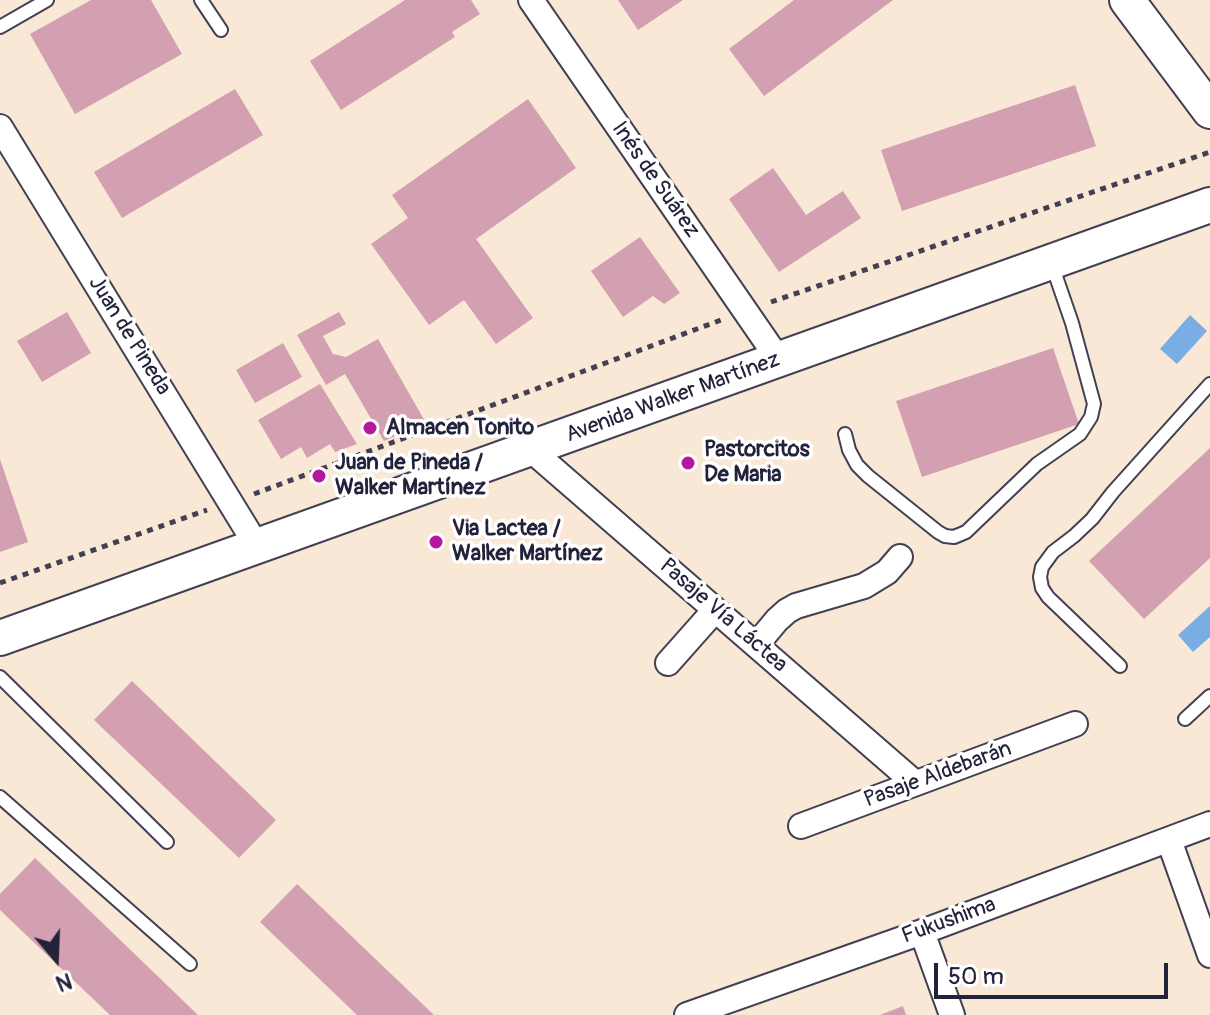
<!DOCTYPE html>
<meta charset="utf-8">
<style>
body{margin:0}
#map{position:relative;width:1210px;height:1015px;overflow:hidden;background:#f8e8d5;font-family:Pangolin,sans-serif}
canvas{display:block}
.north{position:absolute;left:16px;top:919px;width:80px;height:80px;-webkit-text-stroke:6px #fff;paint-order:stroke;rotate:161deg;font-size:22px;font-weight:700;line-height:32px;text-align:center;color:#22223b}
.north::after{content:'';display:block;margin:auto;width:28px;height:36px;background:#22223b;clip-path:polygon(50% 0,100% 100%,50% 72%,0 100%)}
.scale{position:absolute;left:934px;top:963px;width:234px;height:36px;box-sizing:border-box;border:4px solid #22223b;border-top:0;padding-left:10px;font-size:24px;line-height:28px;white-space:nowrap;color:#22223b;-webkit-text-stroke:6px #fff;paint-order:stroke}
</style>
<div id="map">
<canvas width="1210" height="1015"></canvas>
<div class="north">N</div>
<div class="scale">50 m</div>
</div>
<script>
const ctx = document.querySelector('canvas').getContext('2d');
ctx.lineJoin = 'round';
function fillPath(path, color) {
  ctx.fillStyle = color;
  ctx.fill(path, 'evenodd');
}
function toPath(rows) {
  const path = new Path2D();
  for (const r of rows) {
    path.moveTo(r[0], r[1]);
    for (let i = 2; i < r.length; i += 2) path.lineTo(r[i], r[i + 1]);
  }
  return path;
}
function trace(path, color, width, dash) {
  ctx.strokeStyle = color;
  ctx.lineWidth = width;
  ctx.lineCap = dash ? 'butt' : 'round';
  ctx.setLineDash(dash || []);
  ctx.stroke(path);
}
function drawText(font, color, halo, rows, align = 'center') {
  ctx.font = font + ' Pangolin,sans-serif';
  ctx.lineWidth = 7;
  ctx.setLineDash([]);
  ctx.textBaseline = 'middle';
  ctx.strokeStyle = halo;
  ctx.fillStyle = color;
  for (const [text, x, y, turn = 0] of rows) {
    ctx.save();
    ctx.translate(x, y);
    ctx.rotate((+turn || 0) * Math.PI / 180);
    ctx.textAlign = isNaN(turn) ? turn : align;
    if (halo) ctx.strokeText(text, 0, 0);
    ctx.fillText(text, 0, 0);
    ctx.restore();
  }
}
fillPath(toPath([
 [1190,315,1207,331,1177,364,1160,349],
 [1210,606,1210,637,1193,652,1178,635]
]), '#7aace6');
fillPath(toPath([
 [91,0,151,0,182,54,75,114,30,34],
 [405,0,471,0,480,14,452,32,455,37,341,110,310,61],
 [618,0,683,0,638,30],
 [794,0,893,0,764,96,729,49],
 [1075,85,1096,146,902,211,881,150],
 [235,89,263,135,122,218,94,172],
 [528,99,576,168,476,239,533,318,496,344,464,300,429,325,371,244,408,218,392,195],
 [773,168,806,215,843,191,861,218,779,272,729,199],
 [640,237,680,293,664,304,653,296,623,317,591,271],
 [67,312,91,353,42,382,17,341],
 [339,312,346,324,323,336,333,354,346,357,378,339,426,423,384,441,345,374,326,385,297,335],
 [283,343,302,377,255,403,236,370],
 [1053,348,1079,424,922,477,896,401],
 [320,384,357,444,335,452,330,444,307,458,301,447,281,459,258,420],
 [1210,448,1210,558,1144,619,1089,561],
 [0,459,28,542,0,552],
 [132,681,276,820,239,858,94,720],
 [35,858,198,1015,110,1015,0,910,0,894],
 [297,884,434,1015,357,1015,260,922],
 [903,1006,906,1015,880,1015]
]), '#d2a0b0');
const lane = toPath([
 [201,0,221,30],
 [0,27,47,0],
 [845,434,849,450,857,465,868,476,938,532,945,536,954,537,966,532,1037,464,1080,434,1091,417,1094,404,1072,323,1051,262],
 [1120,666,1048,597,1042,588,1040,577,1042,567,1053,552,1074,536,1092,519,1113,492,1210,384],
 [0,677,167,842],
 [1185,719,1210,696],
 [0,797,190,964]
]);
const street = toPath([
 [531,0,779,360],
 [0,127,257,546],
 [530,449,915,783],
 [756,645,777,620,787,611,796,606,864,586,887,572,900,557],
 [668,663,715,610],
 [801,826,1075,724],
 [1169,840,1210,955],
 [922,932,952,1015],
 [687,1015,922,932,1210,824]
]);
const secondary = toPath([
 [1127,0,1210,111],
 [0,638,1210,205]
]);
trace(lane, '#424052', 16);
trace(street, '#424052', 28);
trace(secondary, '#424052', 38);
trace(toPath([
 [771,302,1210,152],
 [254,494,721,320],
 [0,583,207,510]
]), '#424052', 5, [6, 6]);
trace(lane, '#fff', 12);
trace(street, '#fff', 24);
trace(secondary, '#fff', 34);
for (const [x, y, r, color] of [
 [370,428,8,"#b5179e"],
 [688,463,8,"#b5179e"],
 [319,476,8,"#b5179e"],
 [436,542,8,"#b5179e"]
]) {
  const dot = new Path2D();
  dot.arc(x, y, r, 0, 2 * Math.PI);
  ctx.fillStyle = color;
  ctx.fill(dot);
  trace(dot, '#fff', 3);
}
drawText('22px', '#22223b', '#fff', [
 ["Inés de Suárez",655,180,55],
 ["Juan de Pineda",129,336,58],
 ["Avenida Walker Martínez",673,398,-20],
 ["Pasaje Vía Láctea",723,616,41],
 ["Pasaje Aldebarán",938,775,-20],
 ["Fukushima",949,921,-20]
]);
drawText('bold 22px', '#22223b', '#fff', [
 ["Almacen Tonito",386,428],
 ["Pastorcitos",704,450],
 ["De Maria",704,475],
 ["Juan de Pineda /",335,463],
 ["Walker Martínez",335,488],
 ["Via Lactea /",452,529],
 ["Walker Martínez",452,554]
], 'left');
</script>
